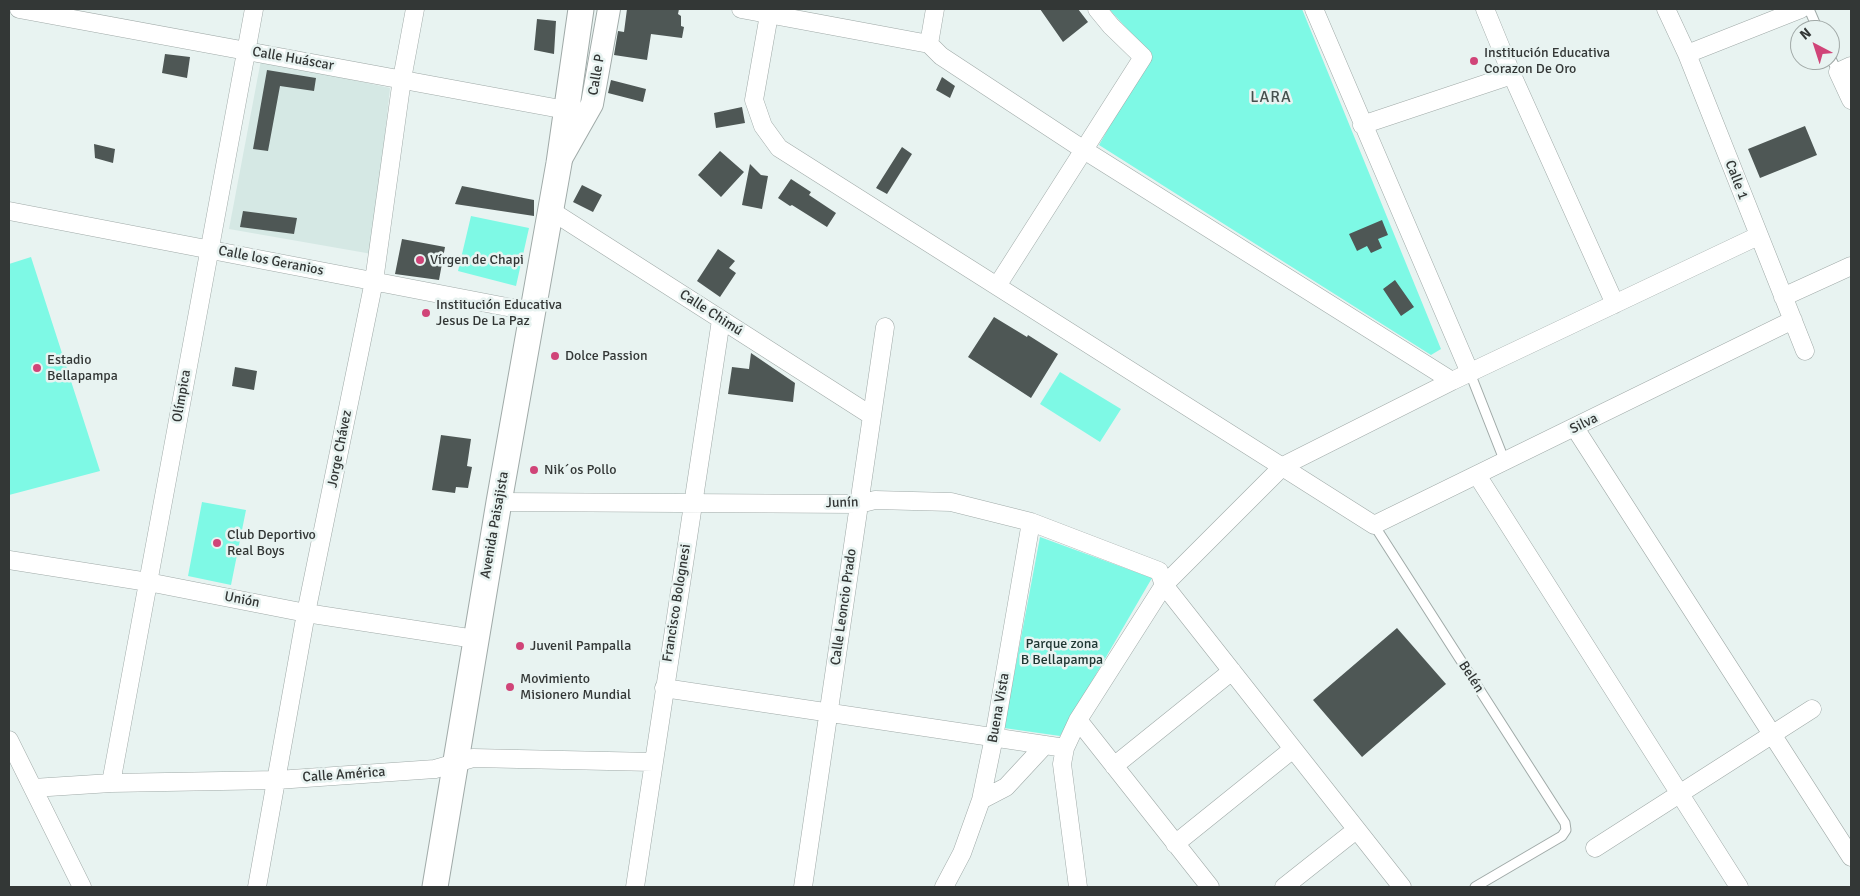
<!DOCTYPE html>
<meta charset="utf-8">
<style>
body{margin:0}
#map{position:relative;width:1860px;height:896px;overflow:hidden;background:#e8f3f1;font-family:Signika,sans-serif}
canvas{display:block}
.frame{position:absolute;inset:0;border:10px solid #333736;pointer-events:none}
.north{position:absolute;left:1790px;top:20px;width:50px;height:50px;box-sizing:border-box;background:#e8f3f1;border:1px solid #a0a8a6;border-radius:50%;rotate:320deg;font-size:14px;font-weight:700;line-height:20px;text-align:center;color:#333736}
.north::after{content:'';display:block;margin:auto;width:18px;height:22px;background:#d04478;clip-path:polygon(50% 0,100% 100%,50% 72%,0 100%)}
</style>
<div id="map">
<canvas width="1860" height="896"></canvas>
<div class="frame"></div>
<div class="north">N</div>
</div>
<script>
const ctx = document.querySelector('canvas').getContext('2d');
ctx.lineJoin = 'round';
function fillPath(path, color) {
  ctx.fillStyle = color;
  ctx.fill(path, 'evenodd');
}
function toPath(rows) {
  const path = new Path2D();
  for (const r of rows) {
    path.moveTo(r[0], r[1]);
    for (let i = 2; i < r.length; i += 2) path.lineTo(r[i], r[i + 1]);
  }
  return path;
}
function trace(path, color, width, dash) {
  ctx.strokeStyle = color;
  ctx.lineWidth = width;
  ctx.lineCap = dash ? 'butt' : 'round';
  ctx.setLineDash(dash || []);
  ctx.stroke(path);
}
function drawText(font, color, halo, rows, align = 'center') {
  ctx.font = font + ' Signika,sans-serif';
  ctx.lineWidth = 5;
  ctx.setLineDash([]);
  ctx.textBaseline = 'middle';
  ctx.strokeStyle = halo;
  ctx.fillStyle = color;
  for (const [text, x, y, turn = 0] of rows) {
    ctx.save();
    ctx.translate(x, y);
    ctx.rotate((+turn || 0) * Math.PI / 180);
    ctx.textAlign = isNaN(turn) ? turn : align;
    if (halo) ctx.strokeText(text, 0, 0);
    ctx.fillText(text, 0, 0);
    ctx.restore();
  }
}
fillPath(toPath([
 [261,60,390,88,372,254,229,229]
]), '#d5e8e4');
fillPath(toPath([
 [1109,9,1302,9,1441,349,1431,355,1099,145,1150,54],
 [471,216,529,228,516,286,458,271],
 [31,257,100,471,9,495,9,264],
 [1060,372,1121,409,1100,442,1040,404],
 [202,502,246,510,231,585,188,576],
 [1040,537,1152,578,1060,736,1004,728]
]), '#7ef9e5');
fillPath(toPath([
 [627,9,679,9,678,14,681,16,681,26,684,27,682,38,651,34,647,60,614,55,618,31,624,32],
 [1040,9,1078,9,1088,22,1063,42],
 [537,19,556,21,554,54,534,50],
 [165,54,190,57,187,78,162,73],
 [267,70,316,78,314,91,280,86,268,151,253,149],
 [942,77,955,86,950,98,936,90],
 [611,80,646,89,643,102,608,93],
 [742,107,745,123,716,128,714,113],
 [1805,126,1817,155,1760,178,1748,149],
 [94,144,115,149,113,163,95,158],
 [902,147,912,154,887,194,876,188],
 [720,151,744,172,721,197,698,175],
 [750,164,761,175,768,176,762,209,742,205],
 [791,179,811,192,809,195,836,213,827,227,792,205,790,206,778,198],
 [582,185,602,195,593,212,573,202],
 [462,186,534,200,534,216,455,204],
 [243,211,297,218,294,234,240,227],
 [1382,220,1388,235,1378,239,1382,248,1371,253,1367,246,1357,251,1349,234],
 [402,239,445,247,439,280,395,274],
 [718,249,735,261,729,268,736,273,720,297,697,281],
 [1395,280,1414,307,1401,316,1383,289],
 [994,317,1027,337,1028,335,1058,354,1031,398,968,357],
 [751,353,795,383,793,402,728,394,732,367,749,369],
 [235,367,257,371,254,390,232,386],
 [441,435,471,439,467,466,472,467,468,488,456,487,455,493,432,490],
 [1397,628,1446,684,1362,757,1313,700]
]), '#4e5755');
const service = toPath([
 [1809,9,1818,30],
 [1830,57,1838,72],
 [1470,373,1505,462],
 [1374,525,1565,823,1566,830,1562,836,1475,887]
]);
const minor = toPath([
 [19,9,566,110],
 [741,9,929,44],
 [770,9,754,100,763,126,779,148,1374,525,1793,320],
 [935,9,929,44,941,56,1084,150,1452,381],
 [1314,9,1470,373],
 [1485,9,1512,75,1615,304],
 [1666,9,1687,54,1805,351],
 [1687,54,1801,9],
 [1851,66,1838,72,1851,100],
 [1362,125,1512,75],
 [550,210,872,416],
 [9,211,533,312],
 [997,286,1143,57,1111,26,1097,9],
 [1783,297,1851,266],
 [1575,428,1851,857],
 [1477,475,1739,887],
 [499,502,859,504,875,500,951,502,1031,522,1159,571,1164,585,1402,887],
 [9,560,148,582,306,613,475,639],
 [664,688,1065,748],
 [1078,720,1210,887],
 [9,740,82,887],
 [1114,766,1232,671],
 [111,783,254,9],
 [33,788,111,783,277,780,435,769,473,758,653,762],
 [981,800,1006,787,1044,746],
 [1175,844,1293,749],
 [1595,848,1812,709],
 [257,887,306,613,374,281,402,79,415,9],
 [635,887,721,320],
 [803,887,885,327],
 [944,887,962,853,981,800,994,737,1031,522],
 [1078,887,1062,764,1065,748,1078,720,1164,585,1283,466,1452,381,1758,236],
 [1284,887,1356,830]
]);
const tertiary = toPath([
 [562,157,592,104,609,9]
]);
const secondary = toPath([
 [435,887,499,502,559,163,581,9]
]);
trace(service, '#a0aaa8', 11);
trace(minor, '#a0aaa8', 19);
trace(tertiary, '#a0aaa8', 24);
trace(secondary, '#a0aaa8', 27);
trace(service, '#fff', 9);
trace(minor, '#fff', 18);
trace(tertiary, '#fff', 22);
trace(secondary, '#fff', 25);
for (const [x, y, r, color] of [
 [1474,61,5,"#d04478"],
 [420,260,5,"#d04478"],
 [426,313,5,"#d04478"],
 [555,356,5,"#d04478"],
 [37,368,5,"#d04478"],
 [534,470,5,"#d04478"],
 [217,543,5,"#d04478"],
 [520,646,5,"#d04478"],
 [510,687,5,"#d04478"]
]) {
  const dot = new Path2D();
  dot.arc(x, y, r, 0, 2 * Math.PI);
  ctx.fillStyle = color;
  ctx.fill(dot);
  trace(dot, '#e8f3f1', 2);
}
drawText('14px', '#333736', '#e8f3f1', [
 ["Institución Educativa",1484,53],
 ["Corazon De Oro",1484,69],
 ["Vírgen de Chapi",430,260],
 ["Institución Educativa",436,305],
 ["Jesus De La Paz",436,321],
 ["Dolce Passion",565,356],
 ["Estadio",47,360],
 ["Bellapampa",47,376],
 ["Nik´os Pollo",544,470],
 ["Club Deportivo",227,535],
 ["Real Boys",227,551],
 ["Juvenil Pampalla",530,646],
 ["Movimiento",520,679],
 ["Misionero Mundial",520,695]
], 'left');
drawText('14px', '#333736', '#e8f3f1', [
 ["Calle Huáscar",293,59,10],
 ["Calle P",597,75,-80],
 ["Calle 1",1736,180,69],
 ["Calle los Geranios",271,261,11],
 ["Calle Chimú",711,313,33],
 ["Olímpica",182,396,-80],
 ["Silva",1584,424,-26],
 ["Jorge Chávez",340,449,-79],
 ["Junín",842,503,-2],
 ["Avenida Paisajista",495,525,-80],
 ["Unión",242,600,11],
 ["Francisco Bolognesi",677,603,-81],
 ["Calle Leoncio Prado",844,607,-82],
 ["Belén",1471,677,57],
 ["Buena Vista",999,708,-80],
 ["Calle América",344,775,-4]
]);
drawText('14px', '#203733', '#e8f3f1', [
 ["Parque zona",1062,644],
 ["B Bellapampa",1062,660]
]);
ctx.letterSpacing = '1px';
drawText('16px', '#464f4d', '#e8f3f1', [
 ["LARA",1271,98]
]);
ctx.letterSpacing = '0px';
</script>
